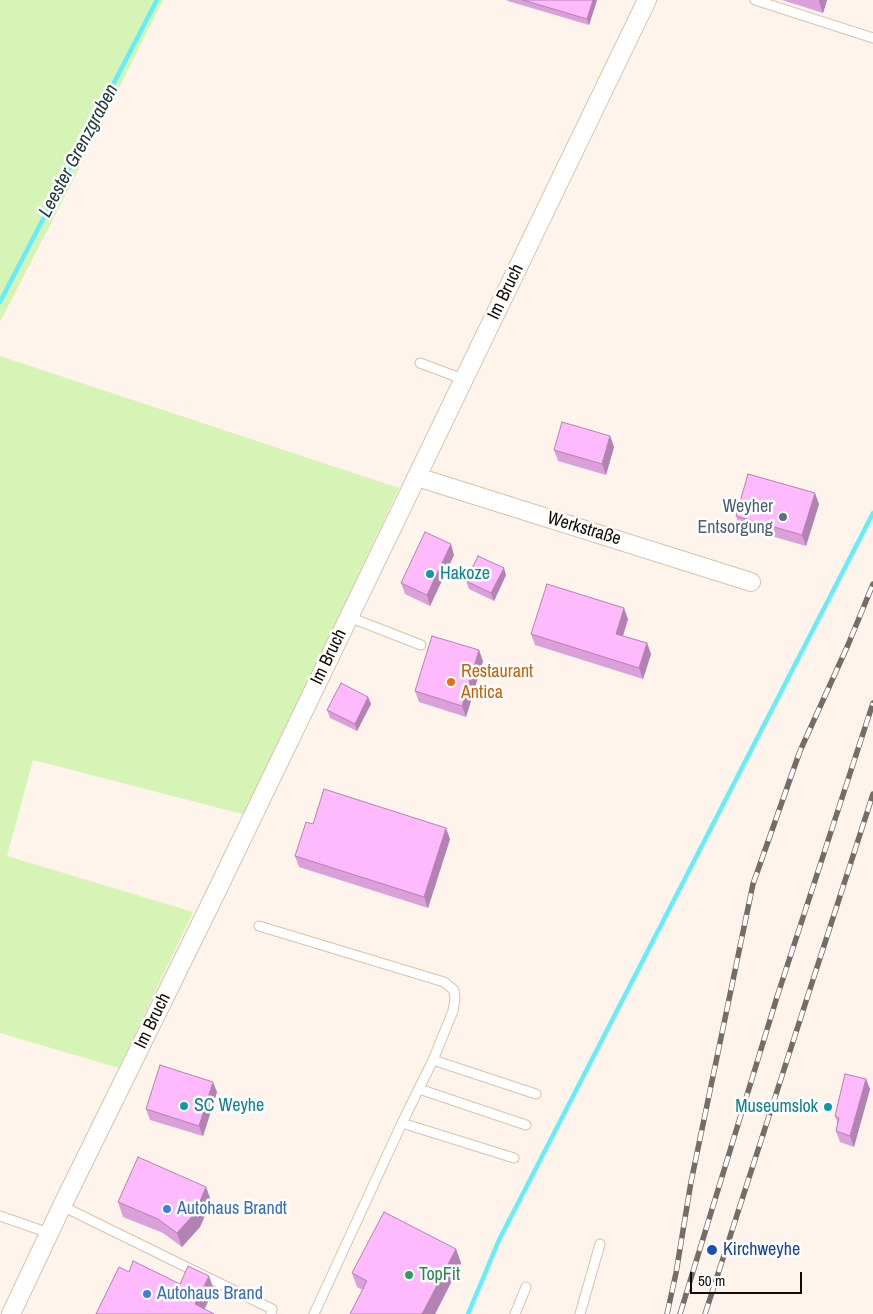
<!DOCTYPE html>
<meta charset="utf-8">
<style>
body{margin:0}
#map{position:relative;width:873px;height:1314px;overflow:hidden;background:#fef4eb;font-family:"Archivo Narrow",sans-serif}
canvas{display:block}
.scale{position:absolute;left:690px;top:1272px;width:112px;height:22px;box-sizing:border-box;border:2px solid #130b05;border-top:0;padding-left:6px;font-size:15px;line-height:18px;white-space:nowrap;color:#130b05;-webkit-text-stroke:4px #fff;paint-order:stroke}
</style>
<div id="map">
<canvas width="873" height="1314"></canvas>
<div class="scale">50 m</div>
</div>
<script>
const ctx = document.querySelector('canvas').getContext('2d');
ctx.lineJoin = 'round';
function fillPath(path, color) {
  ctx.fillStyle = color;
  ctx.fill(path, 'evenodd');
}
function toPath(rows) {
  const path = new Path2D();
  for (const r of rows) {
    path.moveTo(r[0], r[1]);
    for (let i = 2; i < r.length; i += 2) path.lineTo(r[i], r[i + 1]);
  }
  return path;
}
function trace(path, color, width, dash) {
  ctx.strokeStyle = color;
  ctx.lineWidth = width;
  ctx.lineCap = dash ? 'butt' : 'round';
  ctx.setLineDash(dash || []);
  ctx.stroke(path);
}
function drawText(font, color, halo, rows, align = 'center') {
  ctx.font = font + ' "Archivo Narrow",sans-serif';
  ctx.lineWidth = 5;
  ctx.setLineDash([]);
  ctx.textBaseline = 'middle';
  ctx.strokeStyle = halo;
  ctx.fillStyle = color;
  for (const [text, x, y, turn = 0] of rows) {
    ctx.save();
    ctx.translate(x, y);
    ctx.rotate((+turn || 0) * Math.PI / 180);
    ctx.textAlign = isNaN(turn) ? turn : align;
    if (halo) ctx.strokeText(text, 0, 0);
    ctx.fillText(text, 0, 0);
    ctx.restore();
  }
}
fillPath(toPath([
 [0,0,163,0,67,192,0,322],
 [0,356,399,488,246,815,33,760,7,856,193,912,119,1068,0,1033]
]), '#d6f4b6');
trace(toPath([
 [0,302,157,0],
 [468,1314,499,1240,873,513]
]), '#65eefa', 4.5);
const service = toPath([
 [755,0,873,38],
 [420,363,463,379],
 [349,617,421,645],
 [259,926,444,982,454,990,455,999,453,1011,433,1060,402,1123,314,1314],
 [433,1060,536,1094],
 [419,1089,526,1125],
 [402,1123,514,1158],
 [62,1206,272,1309,271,1314],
 [0,1216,49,1233],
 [515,1314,526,1287],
 [580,1314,600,1244]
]);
const minor = toPath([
 [417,477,751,582],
 [11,1314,62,1206,208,909,647,0]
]);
trace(service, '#d9c2ab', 11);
trace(minor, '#d9c2ab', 20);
trace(service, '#fff', 9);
trace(minor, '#fff', 18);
const rail = toPath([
 [667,1314,676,1273,691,1182,753,884,800,751,848,645,873,584],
 [680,1314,777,997,873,703],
 [705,1314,873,794]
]);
trace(rail, '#756c65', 5.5);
trace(rail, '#fff', 4, [11]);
fillPath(toPath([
 [507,0,597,0,589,25,508,1],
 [782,0,827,0,823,13],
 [610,436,614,447,606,475,558,461,554,450],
 [819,504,806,546,740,527,736,516],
 [454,555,430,606,405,594,401,583],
 [506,575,494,601,469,589,466,581],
 [628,619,623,636,647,643,651,654,643,679,535,645,531,634],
 [483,661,466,717,419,702,415,691],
 [368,697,371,704,357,731,330,718,327,710],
 [450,839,428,908,299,867,295,856],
 [866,1079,870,1089,854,1147,840,1142,836,1131,838,1124,835,1116],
 [217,1092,203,1136,150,1120,146,1109],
 [206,1187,211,1201,200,1227,182,1247,163,1233,123,1217,118,1202],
 [456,1249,461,1263,435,1314,350,1314,363,1290,357,1287,352,1273]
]), '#db9fda');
fillPath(toPath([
 [593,0,597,0,589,25,587,19],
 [819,0,827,0,823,13,819,2],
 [610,436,614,447,606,475,602,464],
 [815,493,819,504,806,546,802,535],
 [451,544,454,555,430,606,427,595],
 [504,568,506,575,494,601,491,593],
 [624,608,628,619,620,645,616,634],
 [647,643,651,654,643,679,639,668],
 [479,650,483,661,466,717,462,706],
 [368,697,371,704,357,731,355,724],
 [446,828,450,839,428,908,424,897],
 [866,1079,870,1089,854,1147,850,1136],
 [213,1082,217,1092,203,1136,199,1126],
 [206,1187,211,1201,200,1227,182,1247,177,1233],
 [456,1249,461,1263,435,1314,422,1314],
 [209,1276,214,1290,202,1314,195,1304]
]), '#b282b1');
const building = toPath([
 [523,0,593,0,587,19,523,0],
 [562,422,610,436,602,464,554,450,562,422],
 [748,474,815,493,802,535,736,516,748,474],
 [425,532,451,544,427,595,401,583,425,532],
 [478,556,504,568,491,593,466,581,478,556],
 [547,584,624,608,616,634,647,643,639,668,531,634,547,584],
 [432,636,479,650,462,706,415,691,432,636],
 [341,683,368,697,355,724,327,710,341,683],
 [324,789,446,828,424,897,295,856,306,822,313,824,324,789],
 [160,1065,213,1082,199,1126,146,1109,160,1065],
 [845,1074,866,1079,850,1136,836,1131,839,1118,835,1116,845,1074],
 [138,1157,206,1187,195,1213,177,1233,158,1219,118,1202,138,1157],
 [384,1212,456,1249,422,1314,350,1314,367,1281,352,1273,384,1212],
 [133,1261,180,1284,188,1266,209,1276,195,1304,214,1314,96,1314,119,1267,129,1272,133,1261]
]);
fillPath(building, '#ffb9fd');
trace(building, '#b282b1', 1);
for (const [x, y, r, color] of [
 [783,517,5,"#5c6f8a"],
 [430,574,5,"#0f9aa8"],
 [451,682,5,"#e8710a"],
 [184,1106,5,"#0f9aa8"],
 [828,1107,5,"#0f9aa8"],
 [167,1209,5,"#3f7fe0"],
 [712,1250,6,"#1a4fb4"],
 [409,1275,5,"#2e9e5b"],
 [147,1294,5,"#3f7fe0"]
]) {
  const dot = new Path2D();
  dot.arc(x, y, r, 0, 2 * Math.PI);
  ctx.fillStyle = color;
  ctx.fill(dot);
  trace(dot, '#fff', 2);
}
drawText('18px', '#130b05', '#fff', [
 ["Im Bruch",506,292,-64],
 ["Werkstraße",584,529,17],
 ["Im Bruch",329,657,-64],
 ["Im Bruch",153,1021,-64]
]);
drawText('18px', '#4e5e75', '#fff', [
 ["Weyher",773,507],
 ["Entsorgung",773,528]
], 'right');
drawText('18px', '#0d838f', '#fff', [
 ["Hakoze",440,574],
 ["SC Weyhe",194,1106],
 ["Museumslok",818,1107,"right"]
], 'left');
drawText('18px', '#c56008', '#fff', [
 ["Restaurant",461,672],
 ["Antica",461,693]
], 'left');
drawText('18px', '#366cbe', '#fff', [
 ["Autohaus Brandt",177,1209],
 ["Autohaus Brand",157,1294]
], 'left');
drawText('18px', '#164399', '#fff', [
 ["Kirchweyhe",723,1250]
], 'left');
drawText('18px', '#27864d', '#fff', [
 ["TopFit",419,1275]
], 'left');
drawText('italic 19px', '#243c3e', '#fff', [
 ["Leester Grenzgraben",79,151,-62]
]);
</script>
